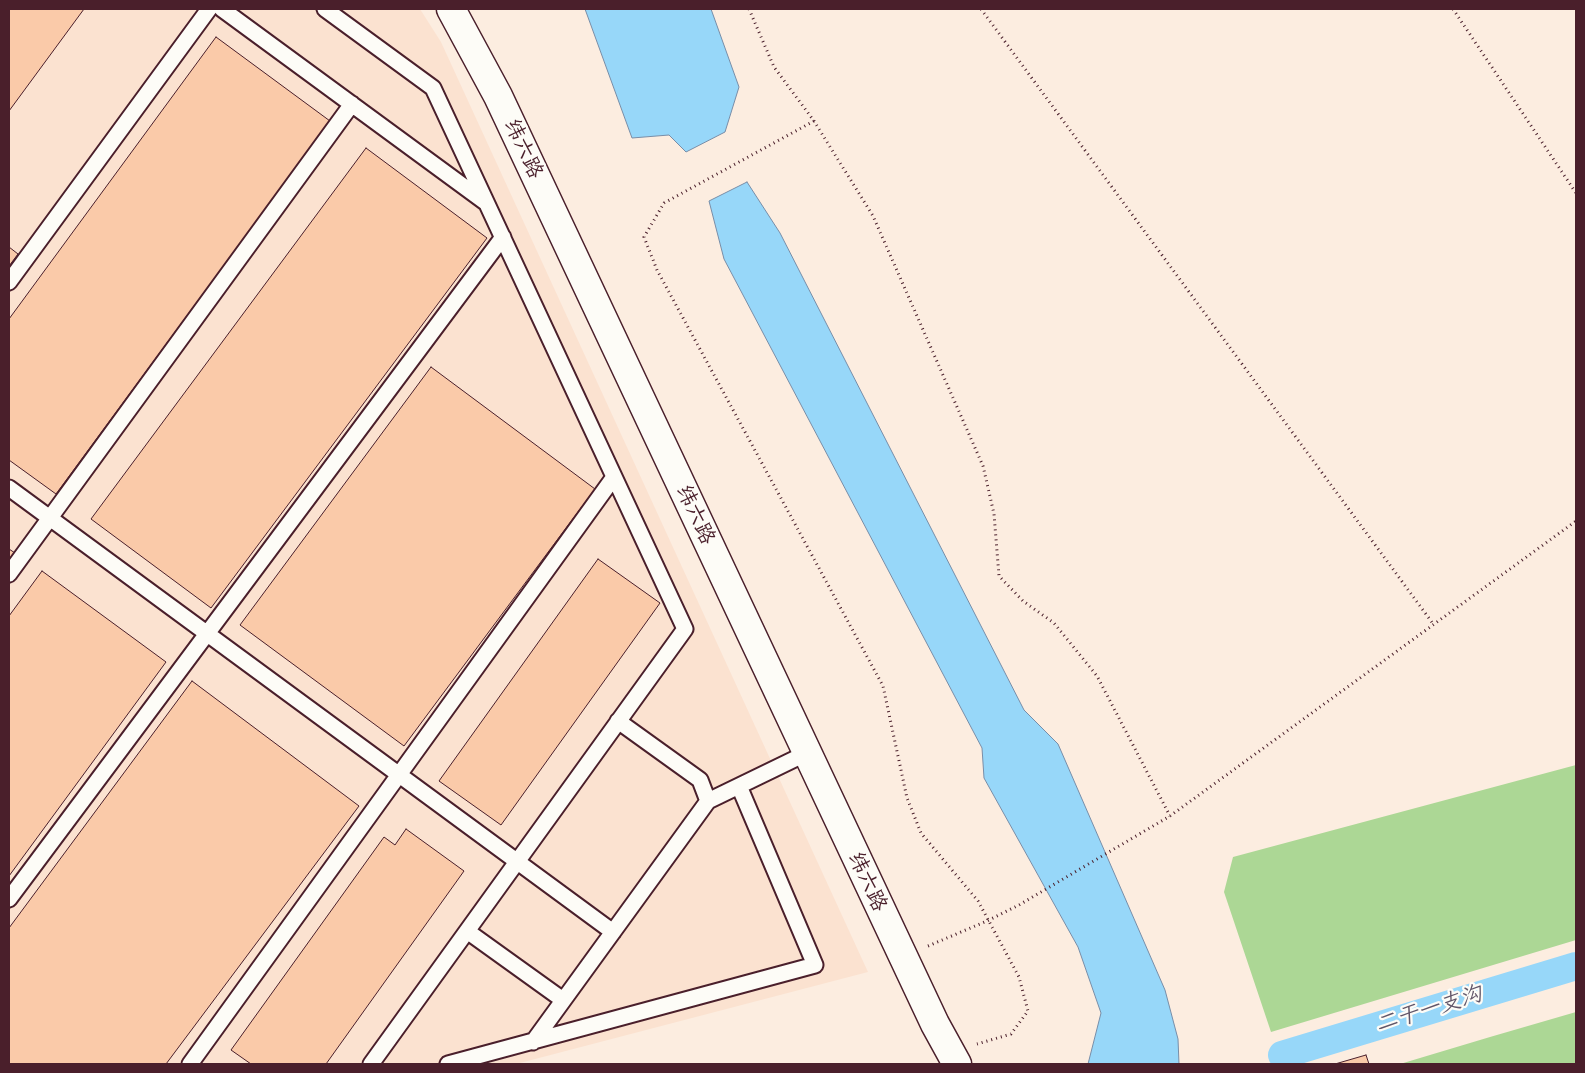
<!DOCTYPE html>
<meta charset="utf-8">
<style>
body{margin:0}
#map{position:relative;width:1585px;height:1073px;overflow:hidden;background:#fcede0;font-family:Caveat,sans-serif}
canvas{display:block}
.frame{position:absolute;inset:0;border:10px solid #4a1f2b;pointer-events:none}
</style>
<div id="map">
<canvas width="1585" height="1073"></canvas>
<div class="frame"></div>
</div>
<script>
const ctx = document.querySelector('canvas').getContext('2d');
ctx.lineJoin = 'round';
function fillPath(path, color) {
  ctx.fillStyle = color;
  ctx.fill(path, 'evenodd');
}
function toPath(rows) {
  const path = new Path2D();
  for (const r of rows) {
    path.moveTo(r[0], r[1]);
    for (let i = 2; i < r.length; i += 2) path.lineTo(r[i], r[i + 1]);
  }
  return path;
}
function trace(path, color, width, dash) {
  ctx.strokeStyle = color;
  ctx.lineWidth = width;
  ctx.lineCap = dash ? 'butt' : 'round';
  ctx.setLineDash(dash || []);
  ctx.stroke(path);
}
function drawText(font, color, halo, rows, align = 'center') {
  ctx.font = font + ' Caveat,"LXGW WenKai TC",sans-serif';
  ctx.lineWidth = 4.5;
  ctx.setLineDash([]);
  ctx.textBaseline = 'middle';
  ctx.strokeStyle = halo;
  ctx.fillStyle = color;
  for (const [text, x, y, turn = 0] of rows) {
    ctx.save();
    ctx.translate(x, y);
    ctx.rotate((+turn || 0) * Math.PI / 180);
    ctx.textAlign = isNaN(turn) ? turn : align;
    if (halo) ctx.strokeText(text, 0, 0);
    ctx.fillText(text, 0, 0);
    ctx.restore();
  }
}
fillPath(toPath([
 [9,9,420,9,441,42,868,972,516,1064,9,1064]
]), '#fbe2d0');
fillPath(toPath([
 [1576,765,1576,940,1271,1032,1224,892,1233,857],
 [1576,1012,1576,1064,1400,1064,1490,1037]
]), '#acd795');
const water = toPath([
 [585,9,711,9,739,87,725,132,686,152,669,135,632,138,585,9],
 [747,182,780,233,1024,710,1058,744,1165,990,1178,1039,1179,1064,1088,1064,1101,1013,1078,947,984,778,982,748,724,259,709,201,747,182]
]);
fillPath(water, '#97d7f9');
trace(water, '#788da7', 1);
trace(toPath([
 [1282,1055,1576,966]
]), '#97d7f9', 28);
const building = toPath([
 [9,9,84,9,9,111,9,9],
 [216,37,330,121,56,494,9,460,9,319,216,37],
 [366,148,487,238,211,608,91,519,366,148],
 [9,247,18,254,9,266,9,247],
 [431,367,595,489,404,746,240,625,431,367],
 [9,549,15,553,9,561,9,549],
 [598,559,660,603,501,825,439,781,598,559],
 [42,571,166,662,9,876,9,616,42,571],
 [192,681,359,806,166,1064,9,1064,9,928,192,681],
 [406,829,464,871,326,1064,251,1064,231,1050,384,837,395,845,406,829],
 [1366,1055,1369,1064,1335,1064,1366,1055]
]);
fillPath(building, '#facaa9');
trace(building, '#4a1f2b', 1);
const lane = toPath([
 [222,9,485,202],
 [325,9,433,88,685,629,371,1064],
 [9,282,209,9],
 [9,488,613,932],
 [9,574,352,104],
 [618,721,700,780,708,801],
 [9,899,503,237],
 [467,931,563,1000],
 [533,1042,708,801,807,753],
 [190,1064,614,477],
 [448,1064,815,965,739,786]
]);
const street = toPath([
 [451,9,498,96,935,1024,957,1064]
]);
trace(lane, '#4a1f2b', 19);
trace(street, '#4a1f2b', 31);
trace(toPath([
 [749,9,774,67,814,121,873,216,983,466,994,514,999,576,1023,601,1054,623,1097,676,1170,816],
 [981,9,1434,625],
 [1453,9,1576,193],
 [814,121,664,203,644,237,657,270,883,686,907,798,921,833,978,901,1019,977,1028,1011,1011,1034,977,1044],
 [928,946,987,921,1019,905,1170,816,1576,521]
]), '#4a1f2b', 3, [1, 4]);
trace(lane, '#fdfcf7', 15);
trace(street, '#fdfcf7', 28);
drawText('21px', '#4a1f2b', '#fdfcf7', [
 ["纬六路",523,149,65],
 ["纬六路",695,515,65],
 ["纬六路",867,882,65]
]);
drawText('italic 22px', '#615669', '#fdfcf7', [
 ["二干一支沟",1429,1010,-17]
]);
</script>
